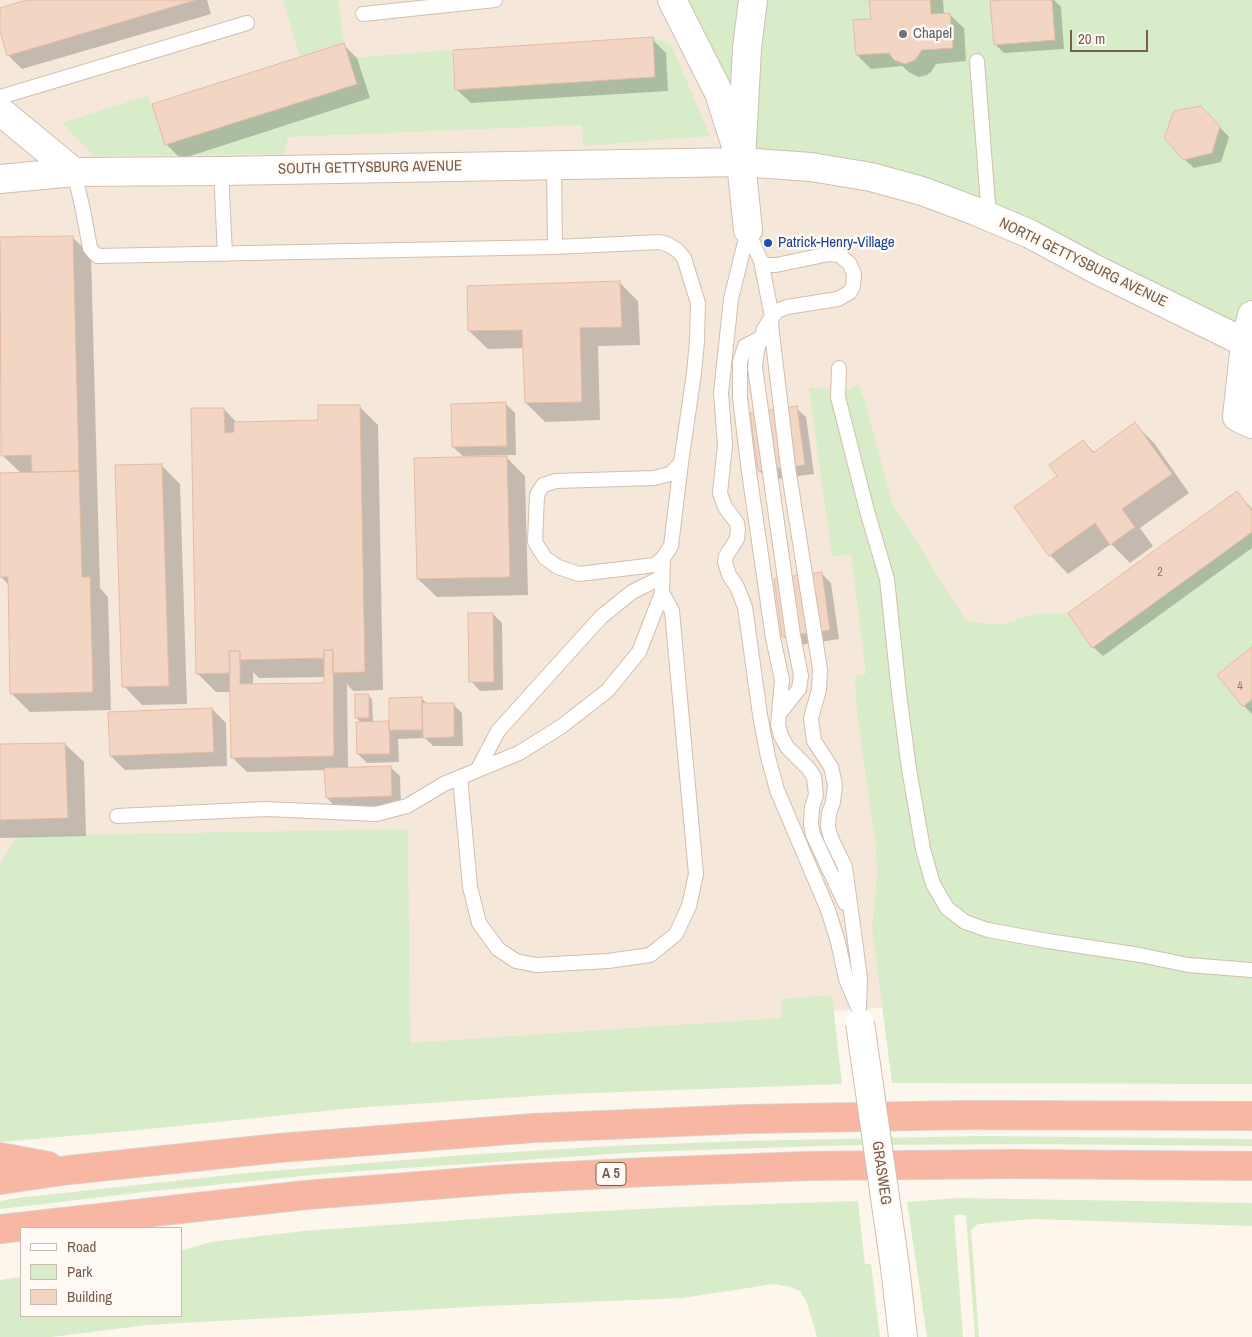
<!DOCTYPE html>
<style>
body{margin:0}
#map{position:relative;width:1252px;height:1337px;overflow:hidden;background:#fdf6ec;font-family:"Archivo Narrow",sans-serif}
canvas{display:block}
.legend{position:absolute;left:20px;top:1227px;width:162px;height:90px;box-sizing:border-box;background:#fffaf3;border:1px solid #cabbb1;margin:0;padding:6px 9px;list-style:none;font-size:15px;color:#7a5c4d}
.legend li{display:flex;align-items:center;gap:10px;height:25px}
.legend b{width:25px;border:1px solid #cabbb1}
.scale{position:absolute;left:1070px;top:30px;width:78px;height:22px;box-sizing:border-box;border:2px solid #7a5c4d;border-top:0;padding-left:6px;font-size:15px;line-height:18px;white-space:nowrap;color:#7a5c4d;-webkit-text-stroke:4px #fffaf3;paint-order:stroke}
</style>
<div id="map">
<canvas width="1252" height="1337"></canvas>
<ul class="legend">
<li><b style="height:6px;background:#fff"></b>Road</li>
<li><b style="height:14px;background:#d8ecc9"></b>Park</li>
<li><b style="height:14px;background:#f3d5c3"></b>Building</li>
</ul>
<div class="scale">20 m</div>
</div>
<script>
const ctx = document.querySelector('canvas').getContext('2d');
ctx.lineJoin = 'round';
function fillPath(path, color) {
  ctx.fillStyle = color;
  ctx.fill(path, 'evenodd');
}
function toPath(rows) {
  const path = new Path2D();
  for (const r of rows) {
    path.moveTo(r[0], r[1]);
    for (let i = 2; i < r.length; i += 2) path.lineTo(r[i], r[i + 1]);
  }
  return path;
}
function trace(path, color, width, dash) {
  ctx.strokeStyle = color;
  ctx.lineWidth = width;
  ctx.lineCap = dash ? 'butt' : 'round';
  ctx.setLineDash(dash || []);
  ctx.stroke(path);
}
function drawText(font, color, halo, rows, align = 'center') {
  ctx.font = font + ' "Archivo Narrow",sans-serif';
  ctx.lineWidth = 5;
  ctx.setLineDash([]);
  ctx.textBaseline = 'middle';
  ctx.strokeStyle = halo;
  ctx.fillStyle = color;
  for (const [text, x, y, turn = 0] of rows) {
    ctx.save();
    ctx.translate(x, y);
    ctx.rotate((+turn || 0) * Math.PI / 180);
    ctx.textAlign = isNaN(turn) ? turn : align;
    if (halo) ctx.strokeText(text, 0, 0);
    ctx.fillText(text, 0, 0);
    ctx.restore();
  }
}
fillPath(toPath([
 [0,0,1252,0,1252,1068,897,1037,882,1008,815,1012,772,1065,0,1120]
]), '#f5e8da');
fillPath(toPath([
 [283,0,338,0,344,43,300,57],
 [672,0,1252,0,1252,315,1245,343,978,212,741,162],
 [653,37,671,44,710,136,583,146,582,125,288,137,285,154,94,156,62,123,147,96,152,104,166,145,357,84,349,58,453,50,456,90,654,77],
 [858,384,864,398,892,503,966,621,1001,625,1035,614,1068,613,1093,647,1252,532,1252,647,1217,675,1243,706,1252,699,1252,1084,892,1083,872,928,877,876,876,846,857,715,855,676,866,674,851,554,832,557,809,388,849,390],
 [408,829,410,1043,781,1018,782,999,832,995,842,1084,565,1094,354,1108,129,1131,0,1142,0,864,18,836],
 [981,1136,1252,1139,1252,1146,1033,1144,852,1145,641,1152,332,1173,144,1192,0,1209,0,1201,17,1198,257,1172,466,1155,611,1146,742,1141],
 [959,1198,1252,1203,1252,1226,1032,1219,978,1224,971,1230,979,1337,975,1337,966,1215,954,1215,963,1337,927,1337,907,1202],
 [858,1201,865,1264,871,1264,880,1337,817,1337,807,1303,800,1291,791,1287,774,1284,682,1298,488,1306,147,1325,51,1337,0,1337,0,1280,21,1277,21,1316,181,1316,181,1251,211,1242,303,1231,561,1213,702,1206]
]), '#d8ecc9');
fillPath(toPath([
 [31,0,207,0,211,14,22,69,8,55,0,27,0,9],
 [870,0,943,0,944,14,949,14,964,28,966,61,936,64,931,72,927,75,919,77,910,73,902,66,871,69,857,55,872,20],
 [1019,0,1054,0,1061,7,1064,49,1004,53,995,44],
 [652,39,666,53,668,91,471,103,456,89],
 [343,44,357,58,370,98,181,159,167,145,154,105],
 [1210,117,1229,137,1221,162,1194,168,1184,159],
 [72,237,91,255,100,588,108,597,111,710,30,712,12,694,9,585,1,577,0,474,21,473,3,456,0,354,0,238],
 [620,283,638,301,640,345,598,346,600,420,545,422,526,403,524,348,488,349,469,331],
 [505,403,515,413,516,455,463,456,453,447],
 [359,406,378,425,383,690,353,691,347,684,348,768,390,767,400,776,401,805,336,807,327,798,326,770,247,772,233,758,231,692,216,692,197,673,224,409,237,423,319,421],
 [253,672,259,678,326,677,326,684,253,685],
 [796,408,806,417,814,474,769,480,759,471],
 [1135,424,1154,443,1189,493,1140,528,1153,546,1130,563,1111,544,1068,574,1050,555,1059,476,1083,441,1095,453],
 [507,458,525,476,528,595,437,597,418,579],
 [161,465,180,484,187,704,142,705,124,686],
 [1237,492,1252,509,1252,548,1103,656,1093,647],
 [822,574,831,583,839,639,793,646,783,636],
 [493,614,502,623,503,690,480,691,471,681],
 [1252,648,1252,714,1244,706],
 [368,695,372,699,373,723,390,722,421,698,428,704,453,704,462,713,463,746,433,746,425,738,398,739,399,762,367,763,358,754,361,723,356,717],
 [212,709,226,723,227,766,125,770,111,756],
 [65,744,84,762,86,836,0,838,0,746]
]), '#0003');
const building = toPath([
 [27,0,196,0,7,56,0,31,0,8,27,0],
 [869,0,930,0,931,14,950,13,953,48,922,50,915,60,905,64,894,60,889,53,856,55,853,20,871,19,869,0],
 [1003,0,1052,0,1055,40,994,45,990,1,1003,0],
 [653,37,655,77,455,90,453,50,653,37],
 [344,43,357,84,165,145,152,104,344,43],
 [1201,106,1220,126,1212,153,1183,160,1164,138,1174,111,1201,106],
 [73,236,79,471,32,472,31,455,1,456,0,237,73,236],
 [620,281,622,327,580,328,582,402,525,403,522,330,468,331,467,286,620,281],
 [506,402,507,446,452,447,451,404,506,402],
 [318,405,360,405,365,672,333,673,333,650,324,650,324,658,240,660,240,651,229,651,230,673,196,674,191,408,224,408,225,433,234,432,234,422,318,420,318,405],
 [797,406,805,465,758,471,750,413,797,406],
 [1135,422,1172,474,1122,509,1135,527,1110,545,1095,523,1049,556,1014,507,1057,476,1049,465,1083,440,1093,453,1135,422],
 [507,456,510,577,417,579,414,458,507,456],
 [162,464,169,686,122,687,115,465,162,464],
 [79,471,82,577,90,577,93,692,10,694,8,577,0,577,0,473,79,471],
 [1237,491,1252,511,1252,532,1092,648,1068,613,1237,491],
 [822,572,830,630,782,637,774,579,822,572],
 [468,613,493,613,494,682,469,682,468,613],
 [1252,647,1252,699,1243,707,1217,675,1252,647],
 [324,650,333,650,334,756,231,758,229,651,240,651,240,684,324,683,324,650],
 [355,694,369,694,369,718,355,718,355,694],
 [422,697,422,730,389,730,389,698,422,697],
 [422,703,454,703,454,737,423,738,422,703],
 [212,708,214,752,110,756,108,712,212,708],
 [389,721,390,754,357,754,356,722,389,721],
 [65,743,68,818,0,820,0,744,65,743],
 [391,766,392,796,326,798,324,768,391,766]
]);
fillPath(building, '#f3d5c3');
trace(building, '#e6bba3', 1);
const lane = toPath([
 [363,14,495,0],
 [977,61,989,217],
 [0,97,247,23],
 [554,165,555,247],
 [221,171,225,254],
 [74,172,83,210,90,248,97,256,555,247,660,242,669,245,677,250,684,258,698,303,697,341,694,373,681,463,670,474,654,478,556,481,543,485,537,495,535,542,545,558,558,567,579,574,655,565,663,558,671,546,681,463],
 [748,230,756,250,761,261,766,265,776,265,829,254,839,255,849,263,854,274,853,286,850,292,838,299,787,307,777,311,772,317,771,325,788,467,820,669,819,690,811,718,812,726,814,741,831,767,835,785,833,802,829,813,828,827,831,838,845,867,860,978,859,1010],
 [748,230,731,299,721,393,725,445,720,493,725,507,737,523,738,529,737,539,726,556,725,562,729,575,737,587,745,607,760,715,768,757,777,790,828,910,838,942,846,979,857,1005],
 [761,261,772,317,764,329,757,350,755,368,793,635,801,676,799,689,779,714],
 [761,338,745,346,740,362,740,398,749,472,773,638,782,680,778,725,781,736,787,747,809,769,814,777,816,795,812,807,811,824,813,835,845,903],
 [839,368,838,397,867,511,887,579,899,693,909,769,923,849,933,884,947,908,965,922,988,930,1048,941,1140,955,1188,965,1252,970],
 [478,769,498,731,601,617,632,592,662,577],
 [460,777,470,887,479,923,498,949,516,961,536,965,608,961,650,955,676,934,689,906,696,874,672,611,662,593],
 [117,816,266,809,376,814,407,806,444,784,519,753,562,726,607,691,639,652,662,593,663,558]
]);
const street = toPath([
 [672,0,719,93,736,146],
 [0,111,74,172],
 [0,179,74,172,221,171,741,162,811,167,871,177,922,191,978,212,1030,234,1097,270,1252,346],
 [748,230,741,162,747,48,753,0],
 [1252,315,1245,343,1237,417,1252,424],
 [895,1267,903,1337]
]);
const highway = toPath([
 [0,1157,48,1166],
 [0,1180,69,1170,279,1148,534,1128,747,1119,969,1115,1252,1116],
 [0,1229,306,1195,508,1179,647,1172,808,1166,1015,1164,1252,1166]
]);
trace(lane, '#d1beb0', 16);
trace(street, '#d1beb0', 30);
trace(highway, '#dad1cd', 30);
trace(lane, '#fff', 14);
trace(street, '#fff', 28);
trace(highway, '#f7b7a3', 28);
const streetBridge = toPath([
 [860,1023,895,1267]
]);
trace(streetBridge, '#d1beb0', 30, []);
trace(streetBridge, '#fff', 28);
for (const [x, y, r, color] of [
 [903,34,5,"#6b7280"],
 [768,243,5,"#1a4fb4"]
]) {
  const dot = new Path2D();
  dot.arc(x, y, r, 0, 2 * Math.PI);
  ctx.fillStyle = color;
  ctx.fill(dot);
  trace(dot, '#fffaf3', 2);
}
drawText('12px', '#987a6a', null, [
 ["2",1160,573],
 ["4",1240,687]
]);
for (const [x, y, w] of [
 [611,1174,30]
]) {
  const box = new Path2D();
  box.roundRect(x - w / 2, y - 11.5, w, 23, 4);
  ctx.fillStyle = '#fffaf3';
  ctx.fill(box);
  trace(box, '#7a5c4d', 1);
}
drawText('bold 14px', '#7a5c4d', null, [
 ["A 5",611,1174]
]);
drawText('15px', '#5b616d', '#fffaf3', [
 ["Chapel",913,34]
], 'left');
drawText('15px', '#7a5c4d', '#fffaf3', [
 ["SOUTH GETTYSBURG AVENUE",370,168,-1],
 ["NORTH GETTYSBURG AVENUE",1083,263,26],
 ["GRASWEG",881,1173,82]
]);
drawText('15px', '#164399', '#fffaf3', [
 ["Patrick-Henry-Village",778,243]
], 'left');
</script>
